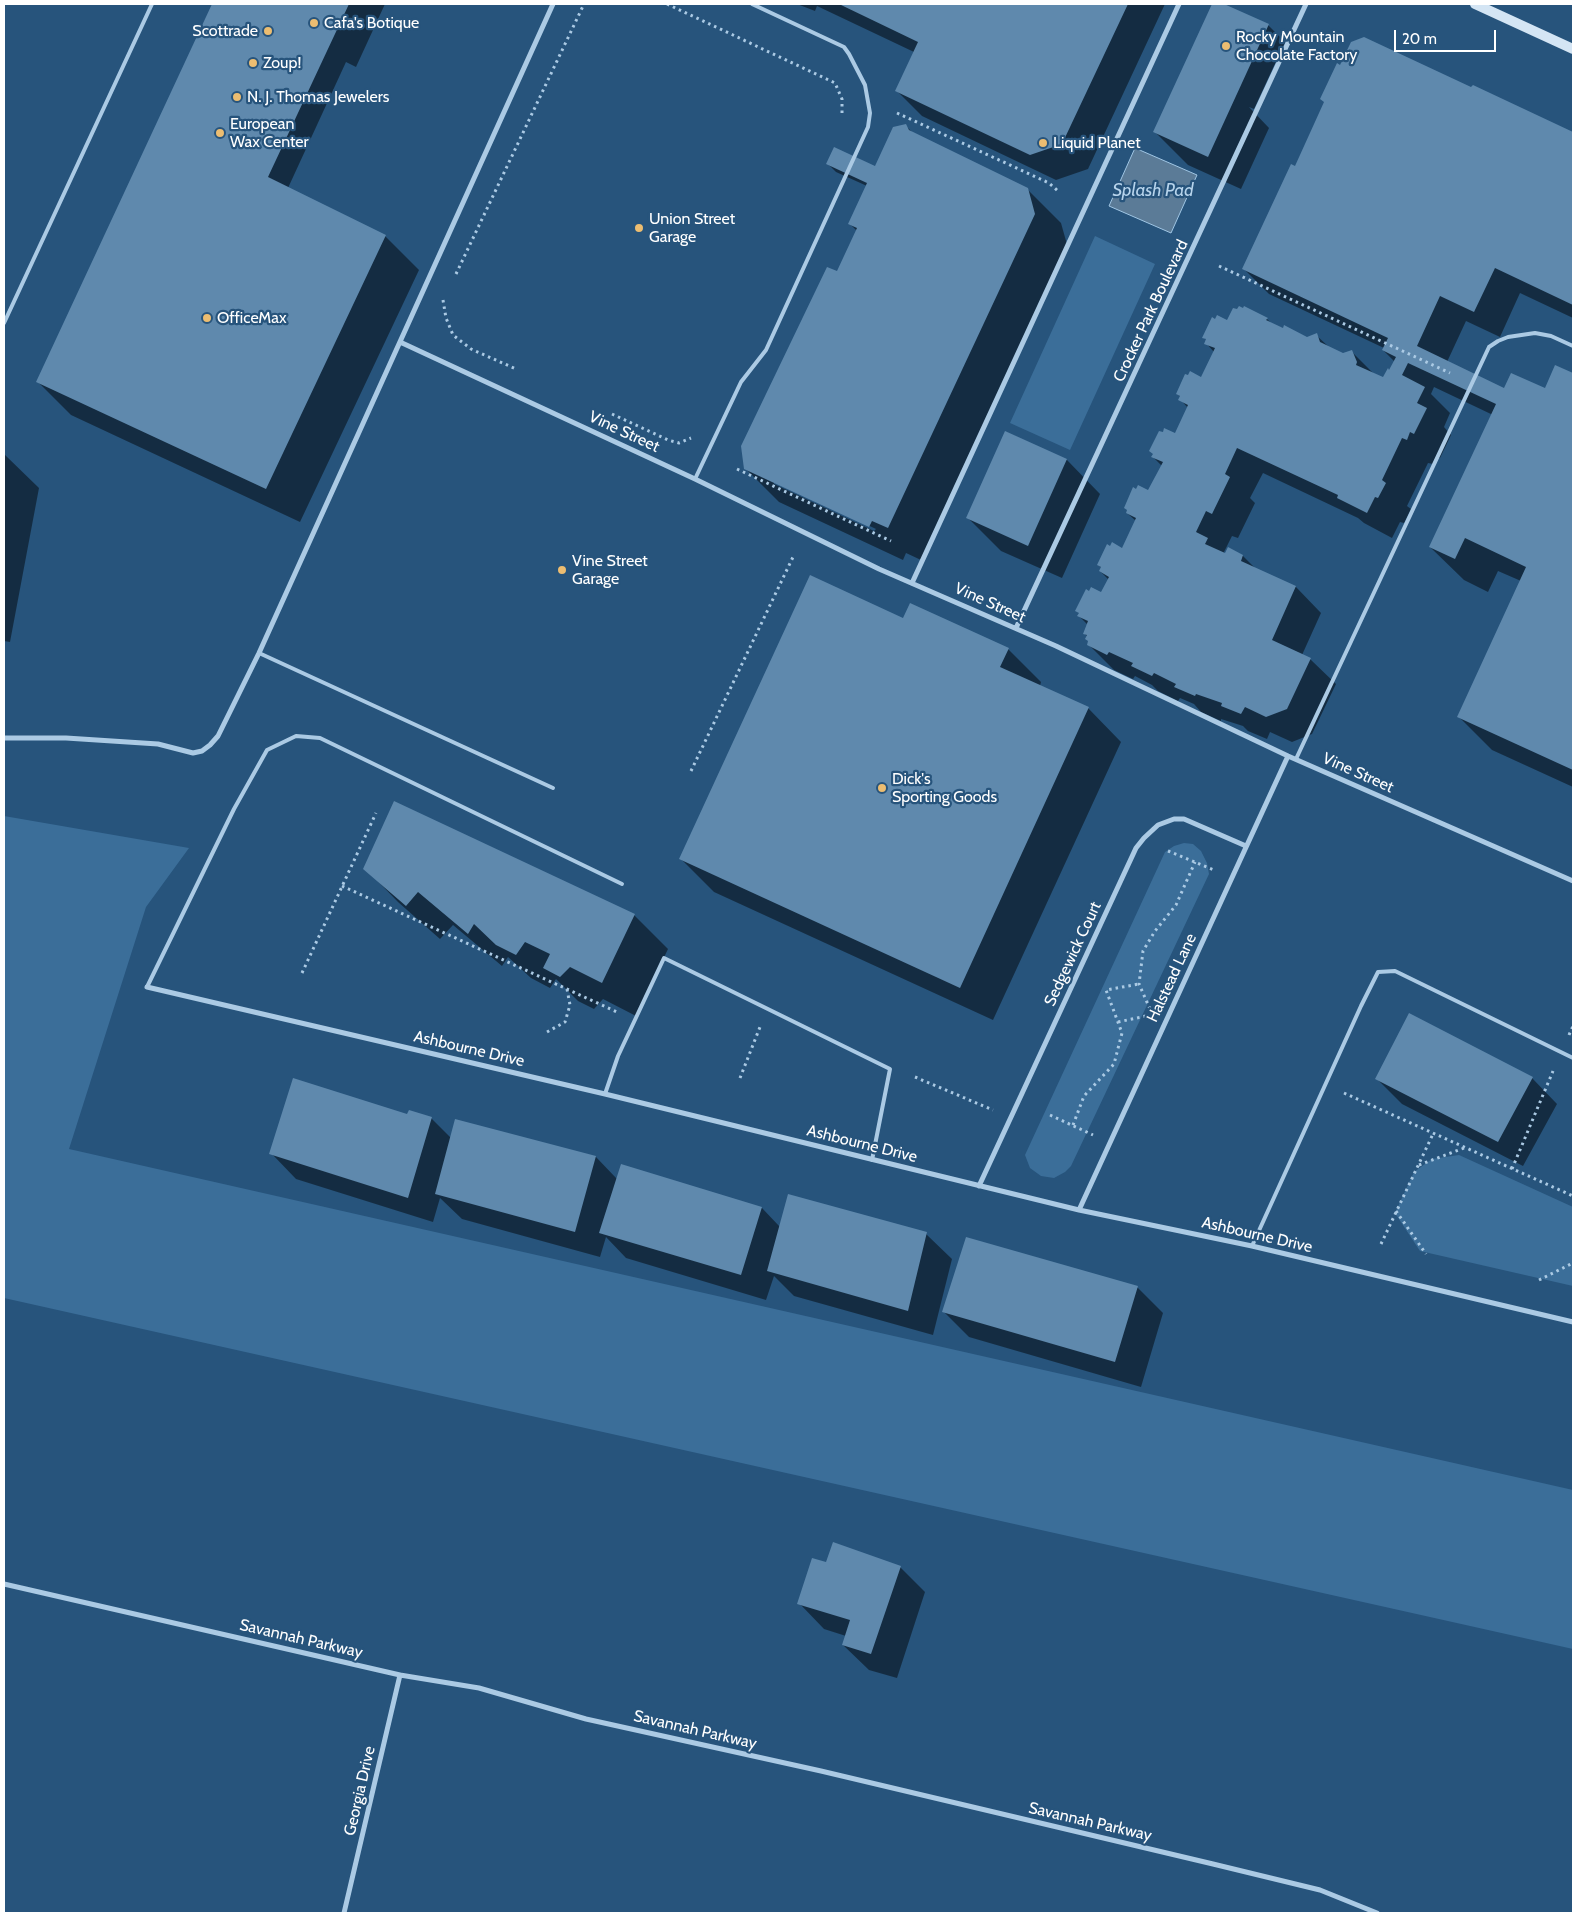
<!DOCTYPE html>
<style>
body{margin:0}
#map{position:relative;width:1577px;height:1917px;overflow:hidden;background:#27547c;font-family:Cabin,sans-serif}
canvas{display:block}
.frame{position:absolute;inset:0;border:5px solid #fff;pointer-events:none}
.scale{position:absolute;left:1394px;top:30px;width:102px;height:22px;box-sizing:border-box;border:2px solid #fff;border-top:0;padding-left:6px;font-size:15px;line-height:18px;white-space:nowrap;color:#fff;-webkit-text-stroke:4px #27547c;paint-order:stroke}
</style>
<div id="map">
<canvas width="1577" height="1917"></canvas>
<div class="frame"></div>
<div class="scale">20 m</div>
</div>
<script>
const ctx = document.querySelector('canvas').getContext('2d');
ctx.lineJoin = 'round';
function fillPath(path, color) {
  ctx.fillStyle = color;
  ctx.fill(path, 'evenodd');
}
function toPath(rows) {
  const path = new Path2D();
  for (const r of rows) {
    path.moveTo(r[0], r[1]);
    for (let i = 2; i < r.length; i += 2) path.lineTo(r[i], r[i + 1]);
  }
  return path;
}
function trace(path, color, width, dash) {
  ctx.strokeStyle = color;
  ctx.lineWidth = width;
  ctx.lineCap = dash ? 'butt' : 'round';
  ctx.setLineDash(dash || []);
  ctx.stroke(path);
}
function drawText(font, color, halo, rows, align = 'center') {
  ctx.font = font + ' Cabin,sans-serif';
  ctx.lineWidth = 4.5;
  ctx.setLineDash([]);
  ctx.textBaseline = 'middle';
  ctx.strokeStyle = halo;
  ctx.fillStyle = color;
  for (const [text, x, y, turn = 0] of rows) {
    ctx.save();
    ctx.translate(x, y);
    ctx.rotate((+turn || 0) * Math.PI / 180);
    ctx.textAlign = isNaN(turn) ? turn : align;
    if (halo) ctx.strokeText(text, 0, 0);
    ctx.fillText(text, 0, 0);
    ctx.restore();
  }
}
fillPath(toPath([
 [1095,236,1155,264,1070,450,1010,423],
 [4,816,189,848,146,907,69,1149,1573,1490,1573,1649,4,1298],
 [1184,843,1193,844,1201,851,1207,863,1209,874,1071,1166,1065,1172,1054,1178,1041,1176,1030,1168,1025,1155,1165,852,1174,846],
 [1459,1155,1573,1207,1573,1286,1420,1251,1395,1213,1414,1172,1432,1159]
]), '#3b6e99');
const water = toPath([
 [1135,148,1197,175,1171,233,1109,206,1135,148]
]);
fillPath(water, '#5b7b97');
trace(water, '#a0c6e4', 1);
fillPath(toPath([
 [214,4,385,4,356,67,346,62,288,188,385,236,419,270,300,522,71,415,38,382],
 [797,4,1165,4,1088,169,1056,180,922,116,897,91,914,52,817,6,815,11],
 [1214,4,1221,4,1268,25,1285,42,1254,109,1249,107,1269,128,1241,189,1188,165,1155,132],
 [1473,86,1573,134,1573,318,1520,293,1500,337,1466,321,1447,362,1503,389,1545,390,1556,366,1573,374,1573,787,1492,750,1458,716,1521,581,1498,571,1488,592,1464,580,1430,547,1493,415,1434,387,1431,394,1450,413,1444,427,1451,435,1440,458,1436,457,1433,464,1428,463,1407,506,1411,509,1404,523,1400,522,1392,538,1364,523,1358,518,1263,473,1250,498,1255,503,1238,538,1232,536,1223,554,1243,556,1256,569,1296,587,1321,613,1302,655,1310,659,1336,684,1312,734,1292,742,1270,732,1267,739,1248,731,1243,726,1221,719,1221,721,1201,712,1194,704,1180,698,1178,701,1158,691,1152,685,1135,676,1133,679,1114,670,1089,645,1088,637,1084,633,1088,625,1079,616,1102,594,1109,580,1100,571,1102,568,1098,565,1122,549,1136,521,1127,513,1149,491,1162,466,1153,457,1175,435,1188,408,1180,399,1181,397,1177,394,1202,378,1214,352,1206,343,1207,340,1204,337,1228,322,1267,319,1272,324,1307,338,1316,335,1330,348,1343,355,1352,352,1376,376,1383,379,1390,371,1395,362,1383,350,1384,348,1269,294,1244,269,1295,168,1471,89],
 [905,125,914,134,1027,189,1061,223,1068,248,921,560,906,553,903,560,779,502,745,468,857,231,849,223,867,186,836,172,828,164,875,167],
 [774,481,876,529,874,531,774,484],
 [1006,432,1067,460,1100,494,1062,578,1001,551,967,517],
 [4,454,39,488,10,642,4,641],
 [904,620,1008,649,1041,682,1040,686,1088,708,1121,742,993,1020,714,892,680,858],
 [395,803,634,915,668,949,636,1016,603,999,594,1009,578,1001,556,979,550,988,531,978,508,957,502,966,453,925,440,939,398,902,365,868],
 [1376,1078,1532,1078,1557,1104,1523,1166,1402,1104],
 [407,1115,431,1118,451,1138,596,1157,617,1179,762,1208,780,1227,926,1234,952,1259,933,1335,794,1296,774,1276,766,1300,626,1258,606,1237,600,1257,462,1219,440,1198,433,1222,296,1179,271,1153],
 [967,1238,1138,1288,1163,1313,1141,1387,969,1337,944,1312],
 [826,1564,900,1567,925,1592,897,1678,869,1670,843,1645,846,1636,824,1629,799,1603]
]), '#0007');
fillPath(toPath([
 [212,4,349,4,268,177,386,235,266,489,36,382],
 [839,4,1128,4,1062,144,1030,155,895,91,918,42],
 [1212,4,1224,4,1269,24,1208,157,1153,132],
 [1364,37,1471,87,1473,85,1573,132,1573,305,1495,268,1474,312,1440,296,1417,346,1504,388,1511,373,1545,388,1555,365,1573,373,1573,770,1457,717,1526,567,1465,538,1455,559,1429,547,1496,404,1408,363,1402,375,1425,387,1417,403,1427,408,1414,434,1410,432,1407,440,1402,438,1382,480,1386,483,1378,498,1375,497,1367,513,1337,498,1338,495,1237,448,1225,474,1230,477,1212,514,1206,511,1196,532,1208,538,1205,544,1225,553,1228,547,1243,555,1241,561,1296,586,1272,640,1311,658,1287,709,1266,717,1245,707,1241,714,1221,706,1222,703,1196,694,1195,696,1174,687,1176,684,1154,673,1152,676,1131,666,1133,663,1109,652,1107,655,1087,645,1088,641,1085,639,1087,635,1083,634,1088,621,1077,616,1079,613,1075,611,1086,589,1089,591,1091,587,1101,592,1109,577,1099,571,1101,567,1097,565,1107,544,1110,546,1112,542,1122,548,1136,518,1126,513,1127,510,1124,508,1133,487,1136,489,1138,485,1148,490,1163,462,1151,457,1153,454,1149,451,1159,431,1163,432,1164,428,1175,433,1188,405,1178,400,1180,396,1176,394,1185,374,1188,375,1190,371,1201,377,1215,348,1204,344,1206,339,1202,338,1212,317,1215,319,1217,315,1227,320,1233,308,1237,309,1239,306,1243,308,1244,306,1268,318,1266,320,1283,328,1284,325,1307,337,1317,333,1320,342,1343,353,1352,350,1357,362,1356,365,1383,377,1388,368,1389,370,1396,357,1382,350,1388,338,1242,269,1291,164,1295,166,1324,102,1320,99,1337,63,1340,65,1351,42],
 [906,124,909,130,1028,188,1035,214,888,528,872,521,869,527,744,469,741,446,827,267,837,271,857,228,848,224,867,183,826,164,834,147,875,166,893,127],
 [1005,431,1067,459,1028,546,966,518],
 [810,575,903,618,910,603,1009,648,1000,667,1089,707,960,988,679,859],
 [394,801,635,914,602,983,570,967,560,977,543,968,550,954,525,942,516,955,496,945,474,924,468,934,418,892,406,906,363,869],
 [1409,1013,1533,1077,1498,1142,1375,1079],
 [293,1078,407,1114,409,1110,432,1117,408,1198,269,1154],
 [455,1119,596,1156,575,1232,435,1194],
 [621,1164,762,1207,741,1275,599,1233],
 [788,1194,927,1232,908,1311,767,1271],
 [966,1237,1138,1286,1115,1362,942,1312],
 [833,1542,901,1566,871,1654,842,1645,850,1620,797,1604,812,1558,826,1562]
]), '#5f89ad');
trace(toPath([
 [667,4,835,83,842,99,842,113],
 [897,113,1049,183,1058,191],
 [1219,266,1450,373],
 [456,274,584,4],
 [443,300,446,318,453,335,471,349,516,369],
 [612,414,668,440,679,443,691,438],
 [737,469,891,541],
 [691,771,793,557],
 [1168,851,1214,870],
 [342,886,617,1012],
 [302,973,376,813],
 [1150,1009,1139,984,1143,951,1155,931,1176,905,1195,862],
 [1118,1022,1146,1016],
 [547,1032,565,1022,570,1005,567,989],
 [1569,1035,1573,1026],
 [915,1077,993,1110],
 [740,1078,760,1027],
 [1344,1093,1573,1196],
 [1050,1115,1093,1135],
 [1073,1125,1084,1096,1114,1064,1122,1033,1106,990,1139,984],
 [1419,1165,1464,1148],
 [1512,1169,1553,1071],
 [1396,1211,1426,1254],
 [1381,1244,1433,1134],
 [1539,1280,1573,1263]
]), '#abcae4', 3, [2.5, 4]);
trace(toPath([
 [4,323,152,4],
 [695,479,741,382,766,350,868,127,870,113,865,85,849,54,844,47,752,4],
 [259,653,553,788],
 [1296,759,1489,347,1498,341,1508,337,1535,333,1551,336,1573,346],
 [147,987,234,809,267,750,296,736,320,738,622,884],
 [605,1094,618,1056,664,958,890,1069,872,1160],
 [1252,1246,1361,1006,1378,972,1395,971,1573,1058]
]), '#abcae4', 4);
trace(toPath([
 [400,342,695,479,879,569,1056,646,1288,756,1573,881],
 [912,583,1179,4],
 [1016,628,1306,4],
 [4,738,66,738,158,744,193,753,202,751,210,745,218,736,259,653,553,4],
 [147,987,605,1094,1079,1210,1252,1246,1573,1322],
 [979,1186,1136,848,1144,838,1158,825,1174,819,1184,819,1246,846],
 [1079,1210,1288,756],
 [4,1584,400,1675,479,1688,586,1719,821,1771,1213,1864,1320,1890,1377,1913],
 [344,1913,400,1675]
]), '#abcae4', 5);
trace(toPath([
 [1475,4,1573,49]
]), '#d4e5f4', 10);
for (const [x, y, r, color] of [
 [314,23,5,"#ecbd71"],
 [268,31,5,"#ecbd71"],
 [1226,46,5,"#ecbd71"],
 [253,63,5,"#ecbd71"],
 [237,97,5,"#ecbd71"],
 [220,133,5,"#ecbd71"],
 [1043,143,5,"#ecbd71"],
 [639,228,5,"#ecbd71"],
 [207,318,5,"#ecbd71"],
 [562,570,5,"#ecbd71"],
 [882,788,5,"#ecbd71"]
]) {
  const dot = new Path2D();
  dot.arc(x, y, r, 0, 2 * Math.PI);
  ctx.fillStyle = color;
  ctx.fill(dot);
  trace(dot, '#27547c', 2);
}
drawText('16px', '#fff', '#27547c', [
 ["Cafa's Botique",324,23],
 ["Scottrade",258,31,"right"],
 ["Rocky Mountain",1236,37],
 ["Chocolate Factory",1236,55],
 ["Zoup!",263,63],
 ["N. J. Thomas Jewelers",247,97],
 ["European",230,124],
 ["Wax Center",230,142],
 ["Liquid Planet",1053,143],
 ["Union Street",649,219],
 ["Garage",649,237],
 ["OfficeMax",217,318],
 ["Vine Street",572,561],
 ["Garage",572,579],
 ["Dick's",892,779],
 ["Sporting Goods",892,797]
], 'left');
drawText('16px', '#fff', '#27547c', [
 ["Crocker Park Boulevard",1151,311,-65],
 ["Vine Street",624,432,25],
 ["Vine Street",990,603,24],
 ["Vine Street",1358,773,24],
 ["Sedgewick Court",1073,954,-65],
 ["Halstead Lane",1172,978,-65],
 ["Ashbourne Drive",469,1049,13],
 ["Ashbourne Drive",862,1144,14],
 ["Ashbourne Drive",1257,1235,13],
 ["Savannah Parkway",301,1639,13],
 ["Savannah Parkway",695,1730,13],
 ["Georgia Drive",360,1791,-77],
 ["Savannah Parkway",1090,1822,13]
]);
drawText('italic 18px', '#b7d4ec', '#27547c', [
 ["Splash Pad",1153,191]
]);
</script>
